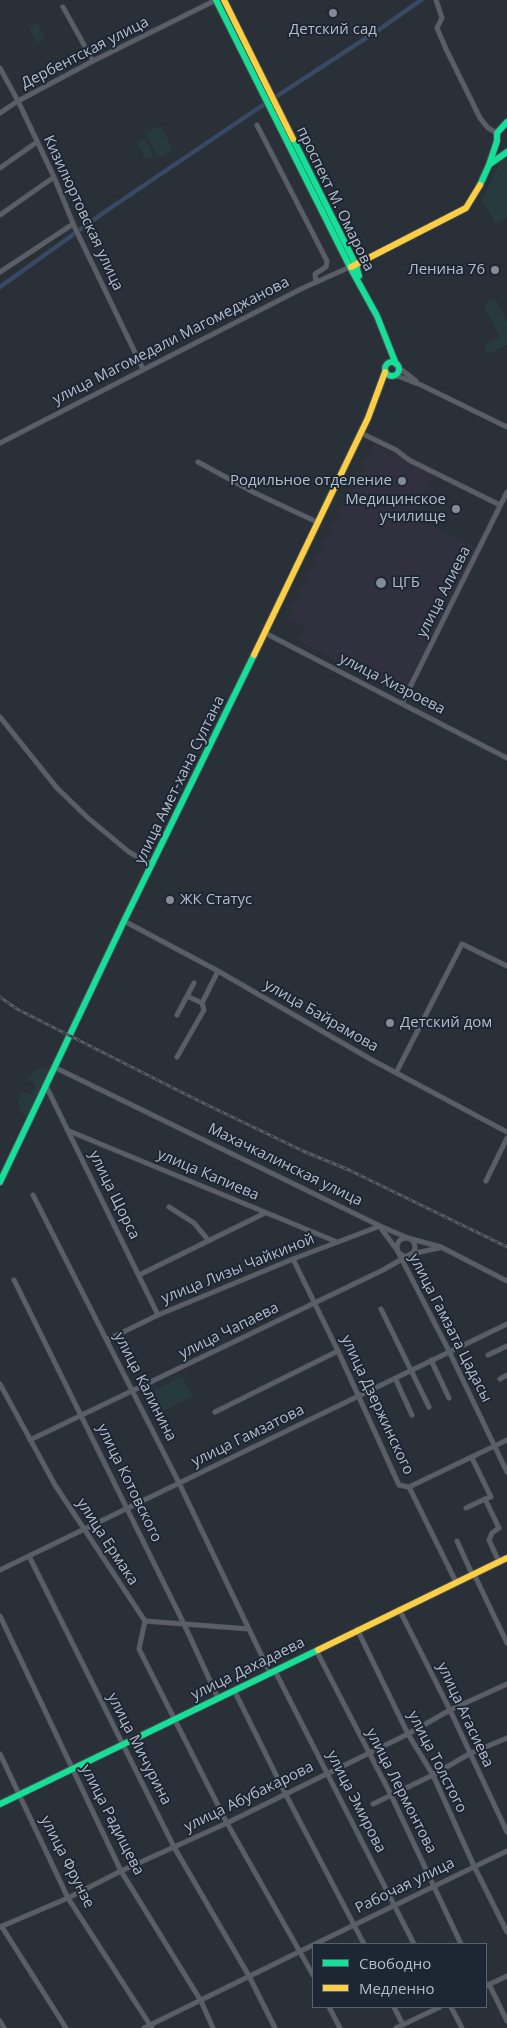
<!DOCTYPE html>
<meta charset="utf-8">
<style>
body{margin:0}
#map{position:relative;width:507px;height:2028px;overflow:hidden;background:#2a3038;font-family:"Open Sans",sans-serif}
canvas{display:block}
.legend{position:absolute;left:312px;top:1943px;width:175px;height:65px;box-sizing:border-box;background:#1d2633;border:1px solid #59626f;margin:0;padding:6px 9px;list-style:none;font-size:15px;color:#b4bcc9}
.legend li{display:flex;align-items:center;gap:10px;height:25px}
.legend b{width:25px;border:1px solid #59626f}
</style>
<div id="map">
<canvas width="507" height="2028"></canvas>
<ul class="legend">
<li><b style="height:6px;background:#16e098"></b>Свободно</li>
<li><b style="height:6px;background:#ffcf43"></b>Медленно</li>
</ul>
</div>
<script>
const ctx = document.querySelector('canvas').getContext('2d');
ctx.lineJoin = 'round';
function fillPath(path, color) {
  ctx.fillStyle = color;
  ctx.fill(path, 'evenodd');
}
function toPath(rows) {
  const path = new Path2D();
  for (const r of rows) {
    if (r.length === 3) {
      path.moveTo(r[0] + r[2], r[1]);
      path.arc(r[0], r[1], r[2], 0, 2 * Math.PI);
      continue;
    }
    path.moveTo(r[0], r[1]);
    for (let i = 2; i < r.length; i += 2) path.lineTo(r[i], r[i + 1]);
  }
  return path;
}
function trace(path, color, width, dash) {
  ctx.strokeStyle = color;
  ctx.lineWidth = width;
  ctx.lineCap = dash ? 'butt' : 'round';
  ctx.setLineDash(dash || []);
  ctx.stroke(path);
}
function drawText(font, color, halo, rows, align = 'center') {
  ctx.font = font + ' "Open Sans",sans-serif';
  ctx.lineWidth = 4;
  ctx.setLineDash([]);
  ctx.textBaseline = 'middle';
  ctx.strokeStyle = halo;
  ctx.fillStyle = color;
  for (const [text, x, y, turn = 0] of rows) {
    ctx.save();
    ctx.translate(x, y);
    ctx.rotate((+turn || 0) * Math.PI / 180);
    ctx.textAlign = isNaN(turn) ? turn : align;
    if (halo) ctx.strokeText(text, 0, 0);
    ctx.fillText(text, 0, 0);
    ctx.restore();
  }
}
fillPath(toPath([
 [374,444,434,473,412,515,476,548,402,696,299,641,305,628,287,618]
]), '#31303e');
fillPath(toPath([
 [38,23,45,39,37,43,29,27],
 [161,125,173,151,158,158,146,133],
 [145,139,153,155,145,159,137,143],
 [507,156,507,218,496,224,482,200,500,162],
 [495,299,507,322,507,345,488,354,484,345,500,337,484,305],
 [44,1068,49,1070,27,1117,21,1113,18,1104,21,1091,31,1095,36,1084,27,1079,36,1070],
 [182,1376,193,1396,158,1414,148,1394]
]), '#273a3e');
trace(toPath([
 [0,287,106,211,254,111,380,29,421,0]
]), '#384963', 4.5);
const street = toPath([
 [436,0,442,18,437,28,446,49,480,118,488,128,497,133],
 [63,7,93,61],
 [0,68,18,101,54,177,75,228,143,369],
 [0,113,18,101,93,61,216,0],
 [257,125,327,261,326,267,315,274,316,282],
 [0,168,37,142],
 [0,215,54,177],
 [0,272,73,224],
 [398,367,416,381],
 [395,375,421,385,507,427],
 [361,433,396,450,409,460,500,505],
 [0,443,303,288,350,267],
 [198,462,255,493,317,522],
 [265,633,507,758],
 [402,703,507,492],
 [0,717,57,788,88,818,129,852,152,865],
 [124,921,218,971,372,1060,507,1132],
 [194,983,187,996,202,1003,218,971],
 [177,1015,187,996],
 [177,1057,204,1010,202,1003],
 [54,1067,380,1226,408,1238,441,1247,507,1281],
 [396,1073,462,944,507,966],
 [46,1086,158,1315],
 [69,1131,337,1242],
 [486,1181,507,1138],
 [33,1195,179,1483,270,1673],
 [169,1207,194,1223,209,1241],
 [380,1227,397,1250,449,1351,507,1472],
 [406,1247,9],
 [293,1259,338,1351,399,1485,409,1487,456,1582],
 [139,1275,265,1213],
 [14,1280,184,1624,218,1698],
 [381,1309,429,1407],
 [107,1340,158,1315,293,1259,380,1226],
 [488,1355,507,1346],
 [431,1360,449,1398],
 [395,1378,412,1415],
 [500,1379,507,1375],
 [0,1384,55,1485,145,1621,249,1629],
 [215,1412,338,1351],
 [30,1440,383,1270,411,1254,439,1248],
 [472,1458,491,1497,485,1499,499,1528,492,1533,489,1540,499,1562],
 [409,1487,507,1440],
 [466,1508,485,1499],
 [457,1541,472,1574],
 [29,1556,174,1847,249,1976,275,2028],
 [0,1570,507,1324],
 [474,1574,507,1643],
 [399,1609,450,1710,507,1832],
 [0,1616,121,1871,201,2001,213,2028],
 [145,1621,139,1649,227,1823,313,1975],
 [357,1629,408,1734,433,1775,474,1866,507,1932],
 [316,1650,391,1795,461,1944],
 [275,1671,414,1944],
 [234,1690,285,1793,364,1944],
 [0,1754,68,1898,152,2028],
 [373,1804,433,1775,469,1754,507,1738],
 [0,1927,68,1898,121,1871,227,1823,408,1734,450,1710,507,1684],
 [2,1927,66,2028],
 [315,1944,507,1851],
 [489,1984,507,2021],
 [486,1986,507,1976],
 [329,2007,340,2028],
 [394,2007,403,2025],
 [451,2007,462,2028],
 [0,2021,4,2028],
 [144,2028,313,1945],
 [396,2028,440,2007]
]);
const fast = toPath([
 [216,0,350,267,377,316,396,364],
 [293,139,356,265,359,276],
 [490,164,507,152],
 [480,185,489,165,497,141,497,133,507,122],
 [392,369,7],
 [0,1182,124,921,254,655],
 [0,1804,318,1650]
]);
const slow = toPath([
 [224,0,293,139],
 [351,267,466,208,480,185],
 [254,655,368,418,385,372],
 [318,1650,507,1558]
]);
trace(street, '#484c53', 5.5);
trace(fast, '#484c53', 8);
trace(slow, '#484c53', 8);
trace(street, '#5a5e66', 4.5);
trace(fast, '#16e098', 6);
trace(slow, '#ffcf43', 6);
const rail = toPath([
 [0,997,17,1009,199,1101,303,1151,349,1170,507,1247]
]);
trace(rail, '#595d64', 3);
trace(rail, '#1d2633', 1, [4]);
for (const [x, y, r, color] of [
 [333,13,5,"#848b96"],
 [495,270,5,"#848b96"],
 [402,481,5,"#848b96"],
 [456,509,5,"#848b96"],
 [381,583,6,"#848b96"],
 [170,900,5,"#848b96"],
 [390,1023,5,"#848b96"]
]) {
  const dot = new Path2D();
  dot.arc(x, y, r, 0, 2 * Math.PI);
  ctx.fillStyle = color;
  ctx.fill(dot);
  trace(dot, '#1d2633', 2);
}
drawText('15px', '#b4bcc9', '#1d2633', [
 ["Детский сад",333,30,"center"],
 ["Ленина 76",485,270],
 ["Родильное отделение",392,481],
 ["Медицинское",446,500],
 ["училище",446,517],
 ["ЦГБ",392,583,"left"],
 ["ЖК Статус",180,900,"left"],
 ["Детский дом",400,1023,"left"]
], 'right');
drawText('15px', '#b4bcc9', '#1d2633', [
 ["Дербентская улица",85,53,-27],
 ["проспект М. Омарова",335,199,64],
 ["Кизилюртовская улица",83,213,65],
 ["улица Магомедали Магомеджановa",171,341,-27],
 ["улица Алиева",444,592,-63],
 ["улица Хизроева",392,684,27],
 ["улица Амет-хана Султана",180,780,-64],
 ["улица Байрамова",321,1016,30],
 ["Махачкалинская улица",285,1165,26],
 ["улица Капиева",208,1175,23],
 ["улица Щорса",114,1195,64],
 ["улица Лизы Чайкиной",238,1269,-22],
 ["улица Гамзата Цадасы",450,1328,63],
 ["улица Чапаева",229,1331,-26],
 ["улица Калинина",145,1387,63],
 ["улица Дзержинского",377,1405,65],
 ["улица Гамзатова",248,1436,-26],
 ["улица Котовского",129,1483,64],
 ["улица Ермака",107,1542,57],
 ["улица Дахадаева",248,1669,-26],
 ["улица Агасиева",465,1715,65],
 ["улица Мичурина",139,1749,63],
 ["улица Толстого",437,1762,63],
 ["улица Лермонтова",401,1791,63],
 ["улица Абубакарова",249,1797,-26],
 ["улица Эмирова",356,1802,63],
 ["улица Радищева",112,1820,63],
 ["улица Фрунзе",67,1862,63],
 ["Рабочая улица",405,1886,-26]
]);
</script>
